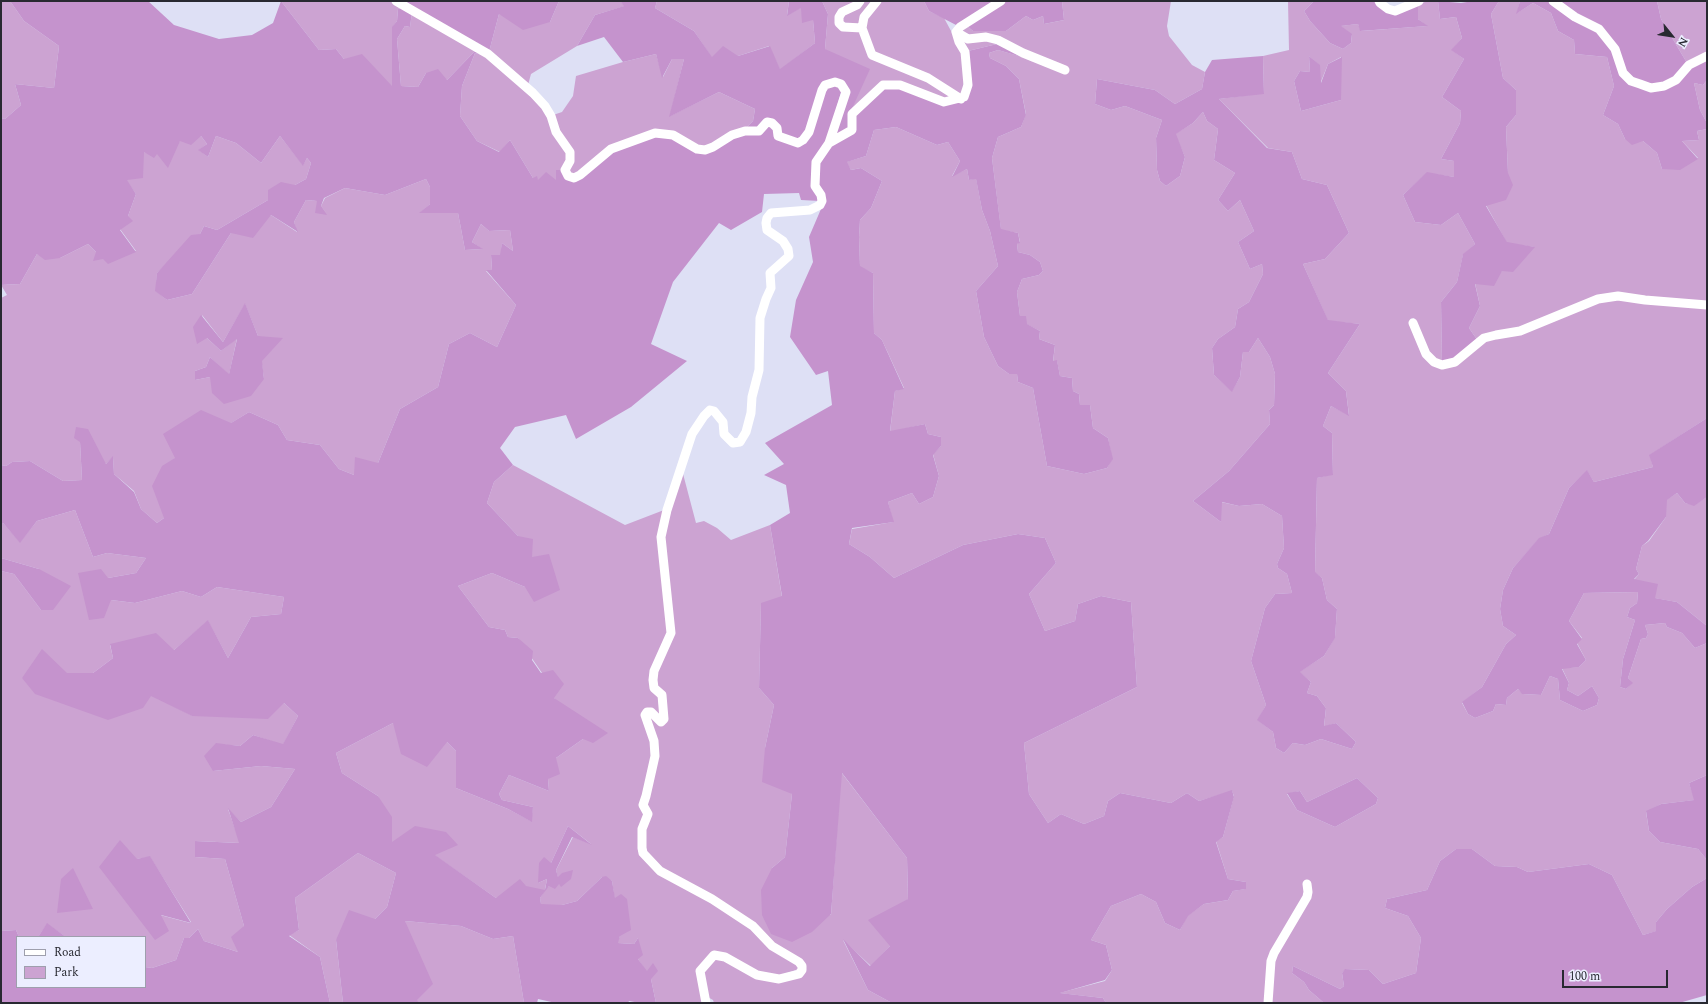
<!DOCTYPE html>
<style>
body{margin:0}
#map{position:relative;width:1708px;height:1004px;overflow:hidden;background:#dee0f5;font-family:Spectral,serif}
canvas{display:block}
.frame{position:absolute;inset:0;border:2px solid #282931;pointer-events:none}
.legend{position:absolute;left:16px;top:936px;width:130px;height:52px;box-sizing:border-box;background:#eceeff;border:1px solid #9e9fad;margin:0;padding:5px 7px;list-style:none;font-size:12px;color:#282931}
.legend li{display:flex;align-items:center;gap:8px;height:20px}
.legend b{width:20px;border:1px solid #9e9fad}
.north{position:absolute;left:1652px;top:16px;width:40px;height:40px;-webkit-text-stroke:3px #eceeff;paint-order:stroke;rotate:120deg;font-size:11px;font-weight:700;line-height:16px;text-align:center;color:#282931}
.north::after{content:'';display:block;margin:auto;width:14px;height:18px;background:#282931;clip-path:polygon(50% 0,100% 100%,50% 72%,0 100%)}
.scale{position:absolute;left:1562px;top:970px;width:106px;height:18px;box-sizing:border-box;border:2px solid #282931;border-top:0;padding-left:5px;font-size:12px;line-height:14px;white-space:nowrap;color:#282931;-webkit-text-stroke:3px #eceeff;paint-order:stroke}
</style>
<div id="map">
<canvas width="1708" height="1004"></canvas>
<div class="frame"></div>
<ul class="legend">
<li><b style="height:5px;background:#fff"></b>Road</li>
<li><b style="height:11px;background:#cca3d2"></b>Park</li>
</ul>
<div class="north">N</div>
<div class="scale">100 m</div>
</div>
<script>
const ctx = document.querySelector('canvas').getContext('2d');
ctx.lineJoin = 'round';
function fillPath(path, color) {
  ctx.fillStyle = color;
  ctx.fill(path, 'evenodd');
}
function toPath(rows) {
  const path = new Path2D();
  for (const r of rows) {
    path.moveTo(r[0], r[1]);
    for (let i = 2; i < r.length; i += 2) path.lineTo(r[i], r[i + 1]);
  }
  return path;
}
function trace(path, color, width, dash) {
  ctx.strokeStyle = color;
  ctx.lineWidth = width;
  ctx.lineCap = dash ? 'butt' : 'round';
  ctx.setLineDash(dash || []);
  ctx.stroke(path);
}
fillPath(toPath([
 [1,1,10,1,24,21,59,46,54,88,15,84,21,105,5,119,1,118],
 [281,1,390,1,403,7,398,9,397,21,392,28,392,87,344,59,336,49,319,50],
 [559,1,620,1,625,6,595,15,577,46,531,74,528,85,489,52,499,14,550,22],
 [657,1,789,1,787,15,802,7,813,20,815,43,780,70,769,46,738,56,712,58,694,31,655,8],
 [822,1,857,1,836,24,860,31,870,57,927,80,953,98,850,113,825,49,828,14],
 [863,1,874,1,860,25,841,22,844,14],
 [880,1,924,1,929,11,944,18,963,53,965,75,962,95,874,53,864,28,866,18],
 [1062,1,1171,1,1167,26,1169,36,1192,65,1205,72,1202,89,1175,104,1155,90,1097,79,1095,104,1111,110,1125,106,1162,120,1156,138,1157,170,1160,181,1166,186,1180,176,1185,157,1175,134,1193,123,1203,112,1207,121,1218,129,1214,160,1235,173,1218,200,1228,211,1240,200,1254,231,1238,242,1250,269,1262,264,1263,274,1249,302,1238,309,1235,327,1218,339,1212,348,1214,375,1232,391,1240,377,1243,352,1249,352,1258,338,1270,357,1275,374,1274,405,1269,410,1270,424,1229,471,1193,501,1221,522,1221,502,1239,506,1262,504,1282,516,1284,548,1277,564,1278,568,1287,574,1292,593,1275,594,1265,608,1251,661,1266,705,1258,720,1273,732,1276,748,1284,753,1293,743,1305,745,1321,739,1352,749,1356,742,1336,723,1324,727,1326,708,1317,696,1307,693,1311,682,1299,672,1324,656,1335,637,1337,609,1327,600,1322,578,1315,573,1317,478,1333,474,1332,433,1323,426,1331,406,1349,415,1346,391,1328,373,1360,324,1328,321,1303,264,1325,259,1349,233,1327,185,1302,179,1292,152,1268,148,1219,99,1264,93,1263,56,1289,50,1288,1,1314,1,1304,11,1310,21,1330,43,1343,49,1351,43,1352,35,1340,26,1358,24,1361,31,1427,26,1418,19,1418,4,1425,2,1438,1,1440,19,1456,17,1462,38,1452,50,1464,59,1442,97,1461,111,1460,123,1441,159,1454,161,1454,177,1427,173,1403,195,1415,222,1441,225,1458,213,1475,244,1463,255,1457,282,1441,302,1442,363,1435,360,1428,353,1414,318,1410,319,1423,356,1432,365,1442,368,1456,364,1486,341,1497,337,1521,334,1599,302,1618,298,1645,303,1707,308,1707,418,1650,455,1653,467,1594,482,1587,471,1569,488,1549,534,1539,539,1513,568,1503,590,1500,609,1503,626,1516,635,1506,644,1482,687,1462,703,1468,714,1475,718,1493,711,1496,704,1506,705,1507,698,1518,689,1523,694,1541,695,1550,676,1558,679,1560,700,1583,711,1597,705,1599,698,1592,686,1578,696,1567,690,1569,683,1562,668,1579,667,1586,660,1577,643,1582,638,1569,621,1584,593,1638,592,1637,603,1630,608,1627,617,1635,620,1623,659,1620,687,1626,689,1632,683,1628,678,1641,639,1646,638,1648,634,1645,625,1665,623,1667,627,1682,633,1695,648,1707,643,1707,775,1689,783,1695,800,1661,804,1646,812,1649,831,1660,842,1698,849,1707,860,1707,878,1692,887,1667,909,1656,922,1657,931,1643,935,1612,875,1589,864,1528,872,1517,867,1495,866,1472,849,1456,849,1440,861,1427,890,1387,899,1385,908,1408,916,1421,938,1416,973,1383,984,1369,970,1346,969,1342,973,1344,986,1340,989,1293,966,1292,973,1304,982,1309,990,1324,1003,1106,1003,1103,998,1059,993,1105,981,1112,970,1106,945,1091,940,1111,906,1141,894,1156,902,1165,923,1180,930,1187,916,1204,904,1228,900,1233,891,1245,889,1246,882,1228,879,1216,841,1223,837,1234,796,1232,791,1199,801,1187,793,1171,803,1120,793,1108,801,1104,816,1084,824,1061,814,1048,823,1029,794,1024,743,1137,687,1131,602,1101,596,1078,604,1075,621,1045,631,1029,594,1056,563,1045,538,1018,534,963,545,894,578,870,557,849,544,852,529,893,522,888,502,912,493,919,504,933,497,939,476,933,454,941,446,941,437,928,434,925,424,890,432,895,391,904,388,882,340,874,333,873,273,860,267,859,237,860,220,871,208,882,181,861,168,851,170,846,162,866,156,874,130,896,127,937,145,948,142,960,161,952,176,967,169,969,180,976,178,982,210,990,231,998,266,976,291,984,337,998,366,1009,374,1017,374,1018,382,1033,388,1047,466,1084,474,1107,468,1112,459,1108,438,1093,428,1090,405,1080,405,1079,394,1073,391,1072,378,1060,376,1057,361,1053,362,1055,345,1039,339,1040,331,1026,324,1026,316,1020,316,1017,292,1022,279,1039,275,1043,271,1040,262,1030,255,1018,252,1017,244,1020,242,1018,233,1001,230,992,158,998,137,1021,127,1026,114,1019,79,1006,66,990,58,989,53,998,50,1019,56,997,44,968,51,960,38,967,41,986,39,997,42,1022,56,1059,71,1061,66,1024,51,999,37,987,34,968,36,960,32,967,26,973,31,1006,31,1026,16,1033,20,1043,16,1044,24,1064,20],
 [1309,56,1319,65,1320,84,1328,64,1341,57,1341,100,1301,111,1294,81,1300,71,1310,72],
 [1357,778,1378,798,1376,804,1335,827,1297,810,1287,794,1300,791,1307,802],
 [1499,1,1520,1,1517,13,1533,3,1551,13,1558,31,1574,40,1575,54,1607,57,1614,86,1603,115,1618,124,1625,139,1643,141,1657,153,1662,169,1698,158,1682,141,1699,140,1697,131,1707,129,1707,303,1619,293,1520,329,1478,341,1469,328,1480,306,1475,283,1502,271,1534,247,1507,243,1486,205,1508,173,1506,127,1516,115,1516,90,1503,78,1491,14],
 [1657,1,1707,1,1707,53,1687,63,1661,19],
 [412,12,476,50,447,80,426,73,418,87,401,86,397,39,405,26,410,27],
 [475,53,486,56,543,108,567,153,567,161,556,180,538,180,533,178,510,140,500,152,477,141,460,116,462,86],
 [656,54,663,77,672,59,684,59,670,116,719,92,755,109,753,121,745,129,713,145,570,174,564,139,553,115,562,112,573,96,576,76,623,62],
 [1707,80,1707,123,1700,110,1694,83,1703,85],
 [201,136,207,144,199,150,208,157,216,136,236,143,261,163,280,136,303,165,307,158,311,163,306,179,295,185,269,190,268,200,217,230,204,226,200,234,157,273,156,291,167,300,192,294,231,233,271,215,297,232,294,222,306,200,317,201,327,214,321,206,325,198,345,188,385,195,426,179,430,187,430,204,420,213,458,213,465,250,482,249,472,242,481,224,489,231,510,230,513,251,502,243,501,255,491,255,492,270,486,271,516,305,497,347,470,333,449,344,438,387,400,409,378,463,354,475,339,469,320,445,287,440,278,425,249,412,175,458,164,518,157,523,141,509,134,491,114,474,113,457,106,464,80,442,82,480,63,481,30,461,12,462,6,466,1,465,1,298,7,295,1,285,20,284,37,254,60,258,88,244,96,252,136,251,120,229,128,216,136,194,126,180,144,152,157,154,180,141],
 [245,304,258,336,264,379,210,377,195,380,195,371,206,367,210,357,229,375,237,338,221,351,207,338,202,315,223,342],
 [513,465,625,525,664,510,668,633,650,678,657,693,662,718,647,709,652,756,639,848,674,880,751,928,797,965,799,969,779,976,758,972,714,953,697,970,702,1003,656,1003,651,979,638,959,638,938,634,944,617,943,620,936,612,881,602,877,577,901,562,905,541,905,540,898,545,890,496,898,434,855,392,843,378,796,342,773,336,753,393,723,447,742,456,751,456,788,508,809,531,821,533,807,502,800,499,794,509,775,549,791,548,779,556,758,583,739,554,698,542,673,518,638,508,637,505,630,489,627,458,586,492,573,525,587,532,557,518,536,487,503,494,482],
 [568,826,591,844,573,837,556,870,560,887,559,883,549,886,545,889,547,879,538,883,551,863],
 [682,470,696,523,704,521,717,528,731,540,770,525,782,597,761,604,759,688,774,705,765,748,792,794,785,857,772,868,831,915,841,772,907,858,908,899,890,946,871,966,843,940,868,990,892,1003,714,1003,713,1000,706,996,703,972,715,958,724,960,779,982,804,965,662,869,645,852,645,829,647,807,657,756,648,715,661,724,657,686,657,672,674,633,664,537],
 [1677,493,1685,503,1694,505,1707,497,1707,626,1677,602,1654,598,1634,580,1639,574,1636,569,1642,546,1649,541,1666,517,1666,500],
 [75,510,93,557,107,553,146,558,136,573,108,578,111,600,135,603,182,591,201,597,217,587,284,597,281,614,251,617,228,658,208,621,174,650,110,645,113,658,93,673,67,673,22,678,151,695,193,716,284,703,298,716,283,745,253,735,240,746,216,744,213,771,261,766,295,769,271,807,241,822,228,809,240,843,195,841,195,857,225,859,244,926,238,952,204,941,198,929,189,938,184,938,176,960,152,968,145,967,145,937,66,937,47,924,38,937,19,937,16,930,1,931,1,571,14,574,41,610,39,569,1,558,1,523,3,523,20,542,37,521],
 [150,857,191,922,190,923,160,915,137,859],
 [358,853,396,873,387,907,375,919,336,940,343,1003,330,1003,320,957,289,935,299,930,295,898],
 [405,921,461,926,493,939,513,936,524,1003,419,1003,416,1001]
]), '#cca3d2');
fillPath(toPath([
 [10,1,148,1,174,25,219,39,252,35,273,23,281,1,319,50,336,49,344,59,362,54,392,86,392,27,397,21,398,9,403,7,412,12,410,27,405,26,397,39,401,86,418,87,426,73,438,69,447,80,476,50,486,56,475,53,462,86,460,116,477,141,499,152,510,140,533,178,537,176,538,180,546,172,556,180,556,170,562,170,566,178,612,152,655,135,672,138,696,151,768,124,798,146,827,87,836,85,842,89,827,141,814,161,820,201,801,200,799,193,764,194,762,212,731,230,719,223,673,282,651,344,687,361,631,407,576,439,566,415,515,427,500,448,513,465,494,482,487,503,518,536,533,539,532,557,549,554,560,590,534,602,525,587,492,573,458,586,489,627,505,630,508,637,518,638,533,651,532,660,541,673,553,670,564,684,554,698,608,733,593,743,583,739,556,758,560,774,548,779,549,791,509,775,499,794,502,800,533,807,532,822,508,809,456,788,456,751,447,742,427,767,401,754,393,723,336,753,342,773,378,796,392,817,392,842,415,826,446,832,458,845,435,855,496,898,520,879,526,886,545,890,547,879,538,883,539,863,544,857,551,863,568,826,592,845,572,837,556,870,558,877,562,873,573,870,571,879,561,887,559,884,555,889,549,886,540,898,541,904,562,905,577,901,602,877,606,876,612,881,615,898,621,894,627,899,631,930,620,936,618,943,634,944,638,938,643,955,638,959,647,971,653,963,658,971,651,979,656,1003,640,1003,629,1001,628,1003,556,1003,538,999,537,1003,524,1003,513,936,493,939,461,926,405,921,433,984,417,1000,419,1003,343,1003,336,940,349,910,375,919,387,907,396,873,358,853,295,898,299,930,289,936,320,957,330,1003,1,1003,1,931,16,930,19,937,17,937,17,987,145,987,145,967,152,968,176,960,184,938,189,938,198,929,204,941,238,952,231,937,244,926,225,859,195,857,195,841,239,843,228,808,241,822,271,807,295,769,261,766,213,771,204,756,216,743,240,746,253,735,283,744,298,716,284,703,268,719,192,716,151,696,143,708,108,720,35,694,22,678,42,649,67,673,93,673,113,658,110,644,156,633,174,650,208,620,228,658,251,617,281,614,284,597,217,587,201,597,182,591,135,603,111,600,104,618,89,620,78,573,101,569,108,578,136,573,146,558,107,553,93,557,75,510,37,521,20,543,3,523,1,523,1,465,6,466,12,462,30,461,63,481,82,480,80,442,74,438,76,427,88,429,106,464,113,456,114,474,134,492,141,509,157,523,164,518,152,486,162,466,175,458,163,434,201,410,231,423,249,412,278,425,287,440,320,445,339,469,354,475,355,457,378,463,400,409,438,387,449,344,470,333,497,347,516,305,486,270,492,270,491,255,500,255,502,243,513,251,510,230,489,231,481,224,472,242,483,249,465,250,458,213,419,213,430,204,430,187,426,179,385,195,345,188,324,198,321,206,327,215,315,213,317,201,306,200,294,222,298,232,271,215,253,238,231,233,192,294,167,300,155,291,157,273,191,235,200,234,204,226,217,230,268,200,268,190,281,182,295,185,306,179,311,163,307,158,303,166,280,136,261,163,236,143,216,136,208,157,198,150,207,144,201,136,191,145,180,141,168,168,157,154,154,158,144,152,143,178,127,180,136,194,128,216,133,221,120,230,136,252,108,264,103,259,93,261,96,252,88,244,60,258,45,260,37,254,20,284,1,285,1,118,5,119,21,105,15,84,54,88,59,46,24,21],
 [402,1,559,1,550,22,523,30,499,14,489,52],
 [620,1,657,1,655,8,694,31,712,57,723,46,738,56,770,46,780,69,815,43,813,20,802,23,801,8,787,16,789,1,822,1,828,14,825,49,870,69,850,113,850,129,833,138,849,92,829,80,806,131,797,141,780,134,772,121,761,128,745,129,753,121,755,109,719,92,669,117,684,59,672,59,662,78,656,54,623,62,604,37,577,46,595,15,624,6],
 [924,1,996,1,958,26,929,11],
 [1004,1,1062,1,1064,20,1044,24,1043,16,1033,20,1026,16,1006,31,973,31,967,26],
 [1314,1,1376,1,1386,11,1418,4,1418,19,1428,26,1360,31,1358,24,1341,26,1352,34,1351,43,1343,49,1330,43,1310,21,1304,11],
 [1438,1,1461,3,1473,1,1499,1,1491,14,1503,78,1516,90,1516,115,1506,127,1508,173,1513,185,1506,200,1486,206,1507,242,1535,247,1513,272,1502,271,1494,286,1475,284,1480,306,1469,328,1478,341,1454,359,1442,363,1441,302,1457,282,1463,254,1475,244,1458,213,1441,225,1415,222,1403,195,1427,172,1454,177,1454,161,1441,159,1460,123,1461,111,1442,97,1464,59,1451,50,1462,38,1456,17,1440,19],
 [1520,1,1549,1,1573,19,1597,31,1613,51,1621,75,1651,90,1707,58,1707,80,1703,85,1694,83,1700,110,1707,123,1707,129,1697,131,1699,140,1682,141,1698,159,1680,170,1662,169,1657,153,1643,141,1632,145,1625,139,1618,124,1603,115,1614,86,1607,57,1575,54,1574,40,1558,31,1551,13,1533,3,1516,14],
 [1557,1,1657,1,1661,19,1687,63,1675,78,1664,84,1651,85,1641,82,1625,72,1617,48],
 [997,44,1022,57,998,50,989,53,990,58,1006,66,1019,79,1026,115,1021,127,998,137,992,158,1001,229,1018,233,1020,243,1017,244,1018,252,1030,255,1040,262,1043,271,1039,275,1022,279,1017,292,1020,316,1026,316,1027,324,1040,331,1039,339,1055,345,1053,361,1057,360,1060,376,1072,378,1073,391,1079,394,1080,405,1090,405,1093,428,1108,438,1113,459,1107,468,1084,474,1047,466,1033,388,1018,382,1017,374,1009,374,998,366,984,337,976,291,998,266,990,231,982,210,976,179,969,180,967,169,952,177,960,161,948,142,937,145,896,127,874,130,866,156,847,162,851,170,861,168,882,181,871,208,860,220,859,237,860,266,873,273,874,333,882,340,904,389,895,391,890,431,925,424,928,434,941,437,941,446,933,455,939,476,933,497,919,504,912,493,888,502,894,522,852,528,849,544,870,557,894,578,963,545,1018,534,1045,538,1056,563,1029,594,1045,631,1075,621,1078,604,1101,596,1131,602,1137,687,1024,743,1029,794,1048,823,1061,814,1084,824,1104,816,1108,801,1120,793,1171,803,1187,793,1199,801,1232,790,1234,797,1223,837,1216,842,1228,879,1246,882,1246,889,1233,891,1228,900,1204,904,1188,916,1180,930,1165,923,1156,902,1141,894,1111,906,1091,940,1106,945,1112,970,1105,980,1060,993,1103,998,1106,1003,892,1003,868,990,843,939,870,966,890,946,868,920,908,899,907,858,842,773,831,914,812,932,792,942,771,934,762,915,761,890,772,868,785,857,792,794,762,782,765,748,774,705,759,688,761,603,782,596,770,525,790,513,786,485,764,475,784,464,765,443,832,405,828,371,816,375,790,337,796,300,813,262,809,237,824,202,818,185,819,163,831,145,844,139,855,115,884,88,899,87,919,96,966,99,968,51],
 [1263,56,1264,94,1219,99,1267,148,1292,152,1302,179,1327,185,1349,233,1325,259,1303,264,1328,320,1360,324,1328,373,1346,391,1349,416,1331,406,1323,426,1332,433,1333,475,1317,478,1315,572,1322,578,1327,600,1337,609,1335,638,1324,656,1300,672,1311,682,1307,693,1317,696,1326,708,1324,726,1336,723,1356,742,1352,749,1321,739,1305,745,1293,743,1284,753,1276,748,1273,732,1257,720,1266,705,1251,661,1265,608,1275,594,1292,593,1287,574,1278,568,1277,564,1284,548,1282,516,1262,504,1239,506,1222,502,1221,522,1193,501,1229,471,1270,424,1269,410,1274,405,1275,374,1270,357,1258,338,1249,352,1243,352,1240,377,1232,392,1214,375,1212,348,1218,339,1235,327,1238,309,1249,302,1263,274,1262,264,1250,269,1238,242,1254,231,1240,200,1228,211,1218,200,1235,173,1214,160,1218,129,1207,121,1203,112,1193,123,1176,134,1185,157,1180,176,1166,186,1160,181,1157,170,1156,138,1162,120,1125,106,1111,110,1095,104,1097,79,1155,90,1175,104,1202,89,1205,72,1212,60],
 [1309,56,1320,65,1321,83,1328,64,1342,57,1341,100,1301,111,1294,81,1300,71,1310,72],
 [245,303,258,336,283,338,262,361,264,379,251,396,224,404,212,393,210,377,195,380,195,371,206,367,210,357,229,374,237,339,221,351,207,338,197,344,193,327,201,315,223,342],
 [1707,418,1707,497,1694,506,1685,503,1677,493,1667,500,1666,517,1648,541,1642,546,1636,569,1639,574,1634,579,1658,584,1655,598,1677,602,1707,626,1707,643,1695,648,1682,633,1667,627,1665,623,1645,625,1648,634,1646,638,1641,639,1628,678,1633,683,1626,689,1620,687,1623,659,1635,620,1627,617,1630,608,1637,603,1638,592,1584,593,1569,621,1582,639,1577,644,1586,660,1579,667,1562,669,1569,683,1567,690,1578,696,1592,686,1599,698,1597,705,1583,711,1560,700,1558,679,1550,676,1541,695,1522,694,1518,689,1507,698,1506,705,1496,704,1493,711,1475,718,1468,714,1462,702,1482,687,1506,644,1516,635,1503,626,1500,609,1503,590,1513,568,1539,538,1549,534,1569,488,1587,470,1594,482,1653,467,1649,455],
 [1,558,39,569,71,586,53,610,41,610,14,574,1,571],
 [1707,775,1707,860,1698,849,1660,842,1649,831,1646,811,1661,804,1694,800,1689,783],
 [1357,778,1378,798,1376,804,1335,827,1297,810,1287,793,1300,791,1307,802],
 [120,840,137,859,150,856,191,923,161,915,169,931,155,940,99,867],
 [1456,849,1472,849,1495,866,1517,867,1528,872,1589,864,1612,875,1643,935,1656,931,1656,922,1667,909,1692,887,1707,878,1707,995,1679,1003,1324,1003,1309,990,1304,982,1292,973,1293,966,1340,989,1344,986,1342,973,1345,969,1369,970,1383,984,1416,973,1421,938,1408,916,1385,908,1387,899,1427,890,1440,861],
 [73,868,93,909,57,913,61,879],
 [47,923,66,937,38,937]
]), '#c593cd');
trace(toPath([
 [396,1,488,54,533,93,545,106,551,116,556,132,570,152,570,161,565,170,568,176,574,178,580,175,611,149,655,133,673,135,697,149,705,150,713,147,732,135,745,131,759,131,767,122,772,123,777,128,778,136,798,143,803,140,809,132,822,90,825,85,835,82,841,84,846,92,829,143],
 [860,1,857,5,842,12,839,17,839,23,843,27,862,28],
 [877,1,864,17,862,28,872,55,928,78,961,99],
 [1379,1,1380,3,1388,9,1395,11,1419,1],
 [1553,1,1575,17,1599,29,1615,49,1623,73,1631,81,1640,84,1651,88,1664,86,1676,80,1689,65,1707,56],
 [956,32,968,39,986,37,998,40,1023,53,1065,70],
 [1413,323,1426,354,1434,362,1442,365,1455,362,1484,338,1496,335,1520,331,1598,299,1618,296,1645,300,1707,305],
 [706,1003,700,971,714,955,725,957,757,975,779,979,799,974,802,970,802,966,799,962,772,946,753,926,712,899,660,871,643,853,642,848,642,829,648,814,643,805,646,796,655,756,654,741,645,715,647,712,651,712,661,722,664,719,662,695,654,688,653,680,654,671,671,633,661,537,667,510,692,434,704,416,710,410,714,411,723,422,724,434,733,443,740,442,746,432,751,413,752,397,759,370,760,318,766,299,771,288,770,273,789,256,788,249,783,241,767,230,766,223,767,218,771,213,810,210,820,205,822,201,821,195,815,186,816,162,829,143,852,130,852,114,883,85,900,85,944,102,964,97,968,85,965,52,959,42,956,32,960,27,1001,1],
 [1268,1003,1271,961,1274,953,1307,897,1308,892,1307,884]
]), '#fff', 9);
</script>
